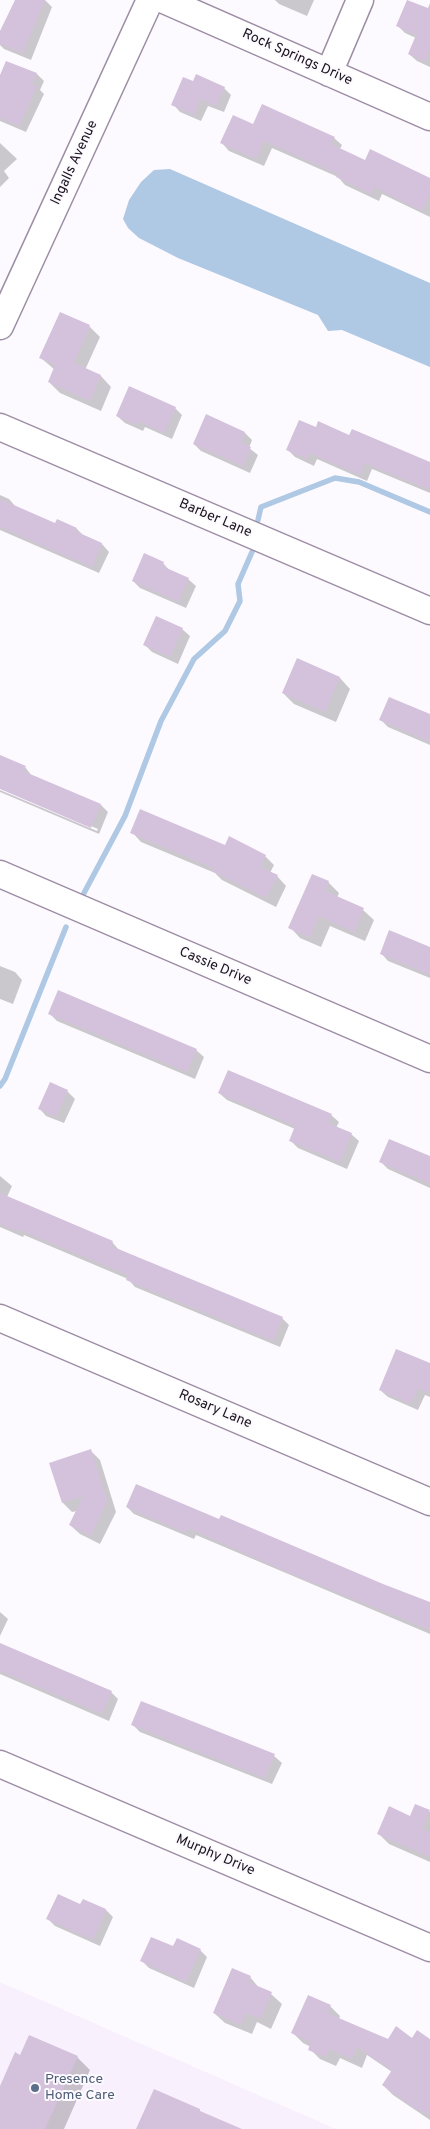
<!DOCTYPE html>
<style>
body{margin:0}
canvas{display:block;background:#fdfaff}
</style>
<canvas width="430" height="2129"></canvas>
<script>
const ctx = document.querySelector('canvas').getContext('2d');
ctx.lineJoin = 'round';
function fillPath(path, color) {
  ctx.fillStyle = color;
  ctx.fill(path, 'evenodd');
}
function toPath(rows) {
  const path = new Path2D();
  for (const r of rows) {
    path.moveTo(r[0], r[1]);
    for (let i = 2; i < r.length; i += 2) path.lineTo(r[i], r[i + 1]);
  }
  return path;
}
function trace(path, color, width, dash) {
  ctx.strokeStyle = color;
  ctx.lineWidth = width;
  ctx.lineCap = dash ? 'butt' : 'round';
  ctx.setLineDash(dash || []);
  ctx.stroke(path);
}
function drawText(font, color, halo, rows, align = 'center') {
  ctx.font = font + ' Overpass,sans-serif';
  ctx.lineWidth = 4;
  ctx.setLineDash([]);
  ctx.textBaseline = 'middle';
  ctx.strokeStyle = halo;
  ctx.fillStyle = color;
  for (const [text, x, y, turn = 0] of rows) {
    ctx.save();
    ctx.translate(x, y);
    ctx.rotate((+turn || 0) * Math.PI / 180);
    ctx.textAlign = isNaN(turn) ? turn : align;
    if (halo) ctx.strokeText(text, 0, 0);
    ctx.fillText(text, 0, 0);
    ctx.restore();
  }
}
fillPath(toPath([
 [0,1982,336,2129,0,2129]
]), '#f9f0fd');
fillPath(toPath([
 [170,169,430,283,430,367,342,330,328,331,318,315,178,258,139,238,128,228,123,219,129,200,141,182,154,170]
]), '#afc8e4');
fillPath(toPath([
 [16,0,45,0,52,7,31,60,4,49,0,45,0,34],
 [275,0,314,0,307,16,279,4],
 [430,10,430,67,417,61,409,54,416,38,405,33,398,26],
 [6,63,37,74,44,81,40,90,44,94,26,132,0,121,0,78],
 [194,83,224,88,231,95,224,112,208,106,201,121,180,112,173,104],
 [254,125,334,138,342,145,340,149,366,161,430,179,430,217,382,194,379,201,345,185,338,177,272,148,264,166,229,151,222,143],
 [0,143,17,159,4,171,9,178,0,187],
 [60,314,89,326,100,337,85,370,101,376,111,387,101,411,60,393,49,382,55,370,41,358],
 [175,408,182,415,172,439,145,427,143,431,125,423,117,416],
 [206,416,245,433,252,440,249,448,258,455,250,473,201,451,194,444],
 [317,429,350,436,430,464,430,493,372,469,367,481,317,459,314,466,295,457,288,450],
 [0,495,9,499,16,507,56,525,77,529,84,536,102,544,109,552,99,573,0,530],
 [163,563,170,571,188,579,196,586,186,608,140,588,133,581],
 [182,629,190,636,178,664,152,652,145,645],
 [298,660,340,678,350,689,336,722,294,704,283,693],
 [430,715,430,745,388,727,381,720],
 [0,758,25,767,32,776,101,805,108,812,99,834,0,792,0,790,97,831,98,829,0,787],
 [132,832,225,846,265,856,274,865,270,873,277,876,286,886,276,907,222,880,215,873,141,842],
 [328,882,339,893,337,898,363,910,374,920,365,941,330,926,321,947,300,938,290,927],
 [430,949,430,978,388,961,381,953],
 [0,966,15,972,22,980,13,1004,0,999],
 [49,1013,196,1050,204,1057,195,1079,57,1021],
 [50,1084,67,1091,75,1099,64,1123,46,1116,39,1108],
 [219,1093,331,1115,339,1122,336,1128,351,1134,359,1141,347,1169,298,1148,290,1140,295,1129,227,1100],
 [430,1158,430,1188,388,1169,381,1162],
 [0,1176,12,1186,7,1197,112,1242,119,1250,282,1318,289,1325,280,1347,135,1287,128,1279,24,1235,23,1237,0,1227],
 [430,1365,430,1397,425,1395,418,1410,388,1397,380,1390],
 [90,1450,100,1460,116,1512,100,1544,80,1534,70,1525,77,1511,72,1512,63,1503],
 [127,1507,220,1521,430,1604,430,1634,196,1535,194,1539,134,1514],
 [0,1612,8,1619,0,1636],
 [0,1644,111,1692,118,1699,109,1721,0,1674],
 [133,1725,274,1756,282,1763,272,1784,140,1732],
 [416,1805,430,1812,430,1862,389,1844,378,1833,411,1818],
 [84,1900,106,1910,113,1917,100,1946,55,1926,48,1919,81,1906],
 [173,1948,200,1950,207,1957,194,1988,149,1968,142,1961],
 [250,1977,260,1989,271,1994,282,2004,271,2029,257,2022,252,2034,225,2023,214,2013],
 [330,2006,340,2016,339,2019,388,2040,430,2041,430,2120,393,2095,383,2085,392,2072,367,2055,362,2068,340,2058,336,2066,320,2059,310,2049,311,2047,303,2043,293,2033],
 [21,2056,77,2057,90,2070,64,2129,0,2129,0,2104]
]), '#0003');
trace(toPath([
 [258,520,261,507,335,478,359,482,430,512],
 [84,893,125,816,161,721,194,659,225,631,240,601,238,584,252,552],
 [0,1086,5,1079,66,927]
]), '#afc8e4', 5.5);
fillPath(toPath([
 [15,0,45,0,23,53,0,44,0,31],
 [407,0,428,8,430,3,430,50,425,62,408,54,416,35,396,26],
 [6,61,37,73,32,84,37,86,19,126,0,118,0,75],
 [196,74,225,87,216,106,200,99,194,115,171,105,183,77,193,81],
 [262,104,335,137,331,144,365,160,370,149,430,178,430,195,422,211,374,187,371,194,336,177,338,174,264,141,256,159,220,143,233,115,253,124],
 [60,312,90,325,74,363,101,375,90,401,48,382,55,365,39,358],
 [129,386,176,407,164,433,138,421,136,425,116,416],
 [206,414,245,432,241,443,251,447,243,466,193,444],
 [299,420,316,427,318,421,349,435,352,429,430,462,430,490,365,463,360,475,309,453,307,459,286,450],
 [0,499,55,523,57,519,77,528,75,531,102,543,92,567,0,527],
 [144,553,164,562,162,566,189,578,178,602,132,581],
 [156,616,183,628,170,657,143,645],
 [297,658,340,677,325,712,282,693],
 [389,697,430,714,430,742,379,720],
 [0,755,26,766,23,771,101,804,91,828,0,789],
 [140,809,225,845,229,836,266,855,260,867,278,875,266,898,212,871,213,868,130,833],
 [312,874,329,881,325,891,364,908,354,932,319,916,310,938,288,928],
 [389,930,430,947,430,975,380,954],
 [58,990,197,1049,187,1072,48,1014],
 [228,1070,332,1114,328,1123,352,1133,340,1162,289,1141,295,1126,218,1093],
 [50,1082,68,1090,56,1117,38,1109],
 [389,1139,430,1156,430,1184,379,1162],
 [0,1193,113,1241,111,1246,283,1317,273,1341,126,1280,128,1275,17,1229,16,1231,0,1224],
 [396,1349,430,1363,430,1394,418,1388,411,1404,379,1390],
 [91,1449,107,1501,91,1536,69,1525,83,1496,62,1503,49,1463],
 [136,1484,219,1519,221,1515,383,1584,430,1602,430,1630,294,1575,188,1528,186,1533,126,1507],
 [0,1643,112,1691,102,1714,0,1671],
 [141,1701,275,1754,265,1778,131,1725],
 [415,1804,430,1810,422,1829,430,1832,430,1857,377,1834,389,1806,410,1816],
 [58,1894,80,1904,83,1899,106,1909,93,1940,46,1919],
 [151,1937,173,1946,177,1938,201,1949,186,1982,140,1961],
 [232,1968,251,1976,248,1982,272,1992,261,2019,246,2013,241,2025,213,2013],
 [308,1995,331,2005,327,2013,388,2039,396,2026,412,2038,417,2030,430,2039,430,2115,416,2109,382,2085,392,2070,357,2047,352,2059,329,2049,326,2057,308,2050,311,2042,291,2033],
 [29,2035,78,2056,45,2129,0,2129,0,2086,15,2052,20,2055],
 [154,2089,200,2109,200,2111,242,2129,136,2129]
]), '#d4c2dc');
const minor = toPath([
 [164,0,430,117],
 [329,73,360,0],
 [0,326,150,0],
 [0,427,430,611],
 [0,874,430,1059],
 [0,1318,430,1502],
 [0,1764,430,1948]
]);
trace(minor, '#9d8da5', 29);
trace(minor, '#fff', 26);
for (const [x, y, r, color] of [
 [35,2088,5,"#5c6f8a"]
]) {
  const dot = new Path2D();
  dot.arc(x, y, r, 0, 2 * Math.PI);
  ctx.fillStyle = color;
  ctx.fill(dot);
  trace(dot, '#fdfaff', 2);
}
drawText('14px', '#1a141d', '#fdfaff', [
 ["Rock Springs Drive",297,58,24],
 ["Ingalls Avenue",75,163,-65],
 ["Barber Lane",215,519,23],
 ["Cassie Drive",215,967,23],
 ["Rosary Lane",215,1410,23],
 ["Murphy Drive",215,1856,23]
]);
drawText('14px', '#4e5e75', '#fdfaff', [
 ["Presence",45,2080],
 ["Home Care",45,2096]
], 'left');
</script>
